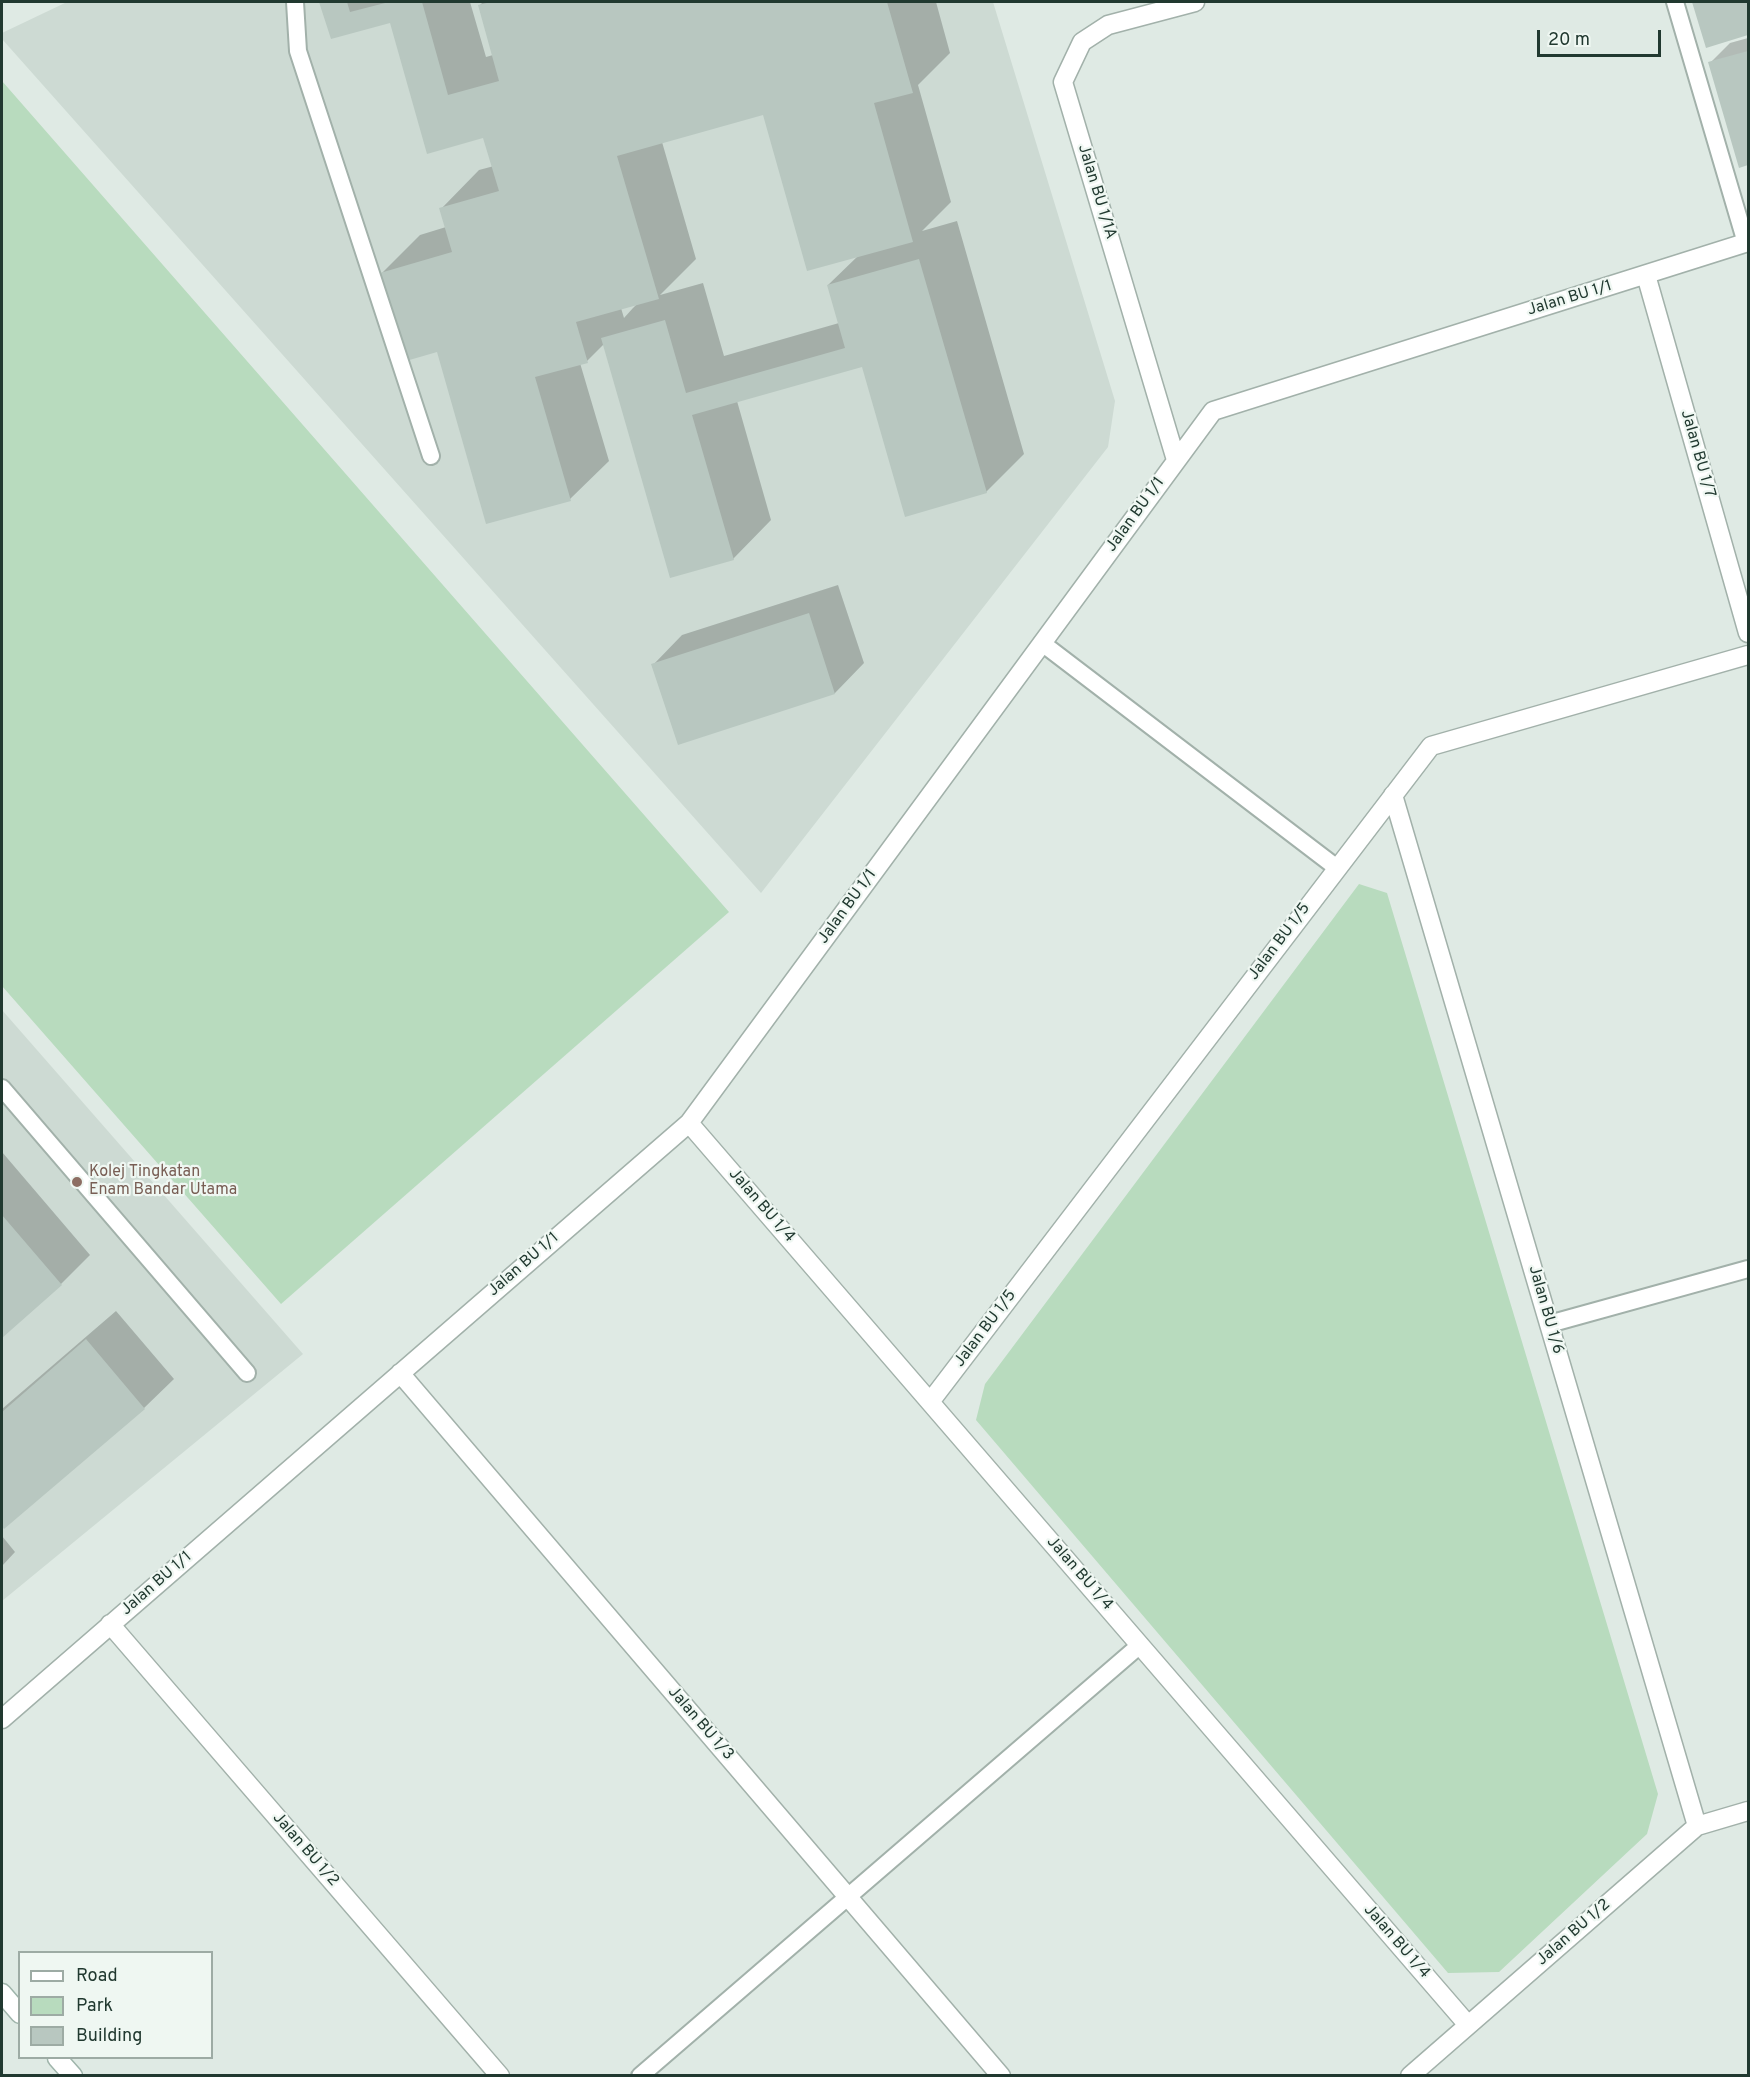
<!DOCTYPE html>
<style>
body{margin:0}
#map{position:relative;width:1750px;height:2077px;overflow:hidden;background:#dfeae4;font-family:Overpass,sans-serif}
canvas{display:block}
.frame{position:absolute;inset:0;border:3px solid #213930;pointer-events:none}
.legend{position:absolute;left:18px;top:1951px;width:195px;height:108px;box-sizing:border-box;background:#eff7f2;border:2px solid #9daba4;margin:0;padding:8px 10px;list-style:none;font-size:18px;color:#213930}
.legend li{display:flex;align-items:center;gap:12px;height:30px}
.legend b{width:30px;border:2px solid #9daba4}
.scale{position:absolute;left:1537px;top:30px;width:124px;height:27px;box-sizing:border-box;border:3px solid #213930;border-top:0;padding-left:8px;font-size:18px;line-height:21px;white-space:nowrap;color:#213930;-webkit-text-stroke:4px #eff7f2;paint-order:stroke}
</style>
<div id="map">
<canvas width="1750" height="2077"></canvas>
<div class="frame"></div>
<ul class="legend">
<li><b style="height:8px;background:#fff"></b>Road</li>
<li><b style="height:16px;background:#b8dbbe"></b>Park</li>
<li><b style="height:16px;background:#b8c7c0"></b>Building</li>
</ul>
<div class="scale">20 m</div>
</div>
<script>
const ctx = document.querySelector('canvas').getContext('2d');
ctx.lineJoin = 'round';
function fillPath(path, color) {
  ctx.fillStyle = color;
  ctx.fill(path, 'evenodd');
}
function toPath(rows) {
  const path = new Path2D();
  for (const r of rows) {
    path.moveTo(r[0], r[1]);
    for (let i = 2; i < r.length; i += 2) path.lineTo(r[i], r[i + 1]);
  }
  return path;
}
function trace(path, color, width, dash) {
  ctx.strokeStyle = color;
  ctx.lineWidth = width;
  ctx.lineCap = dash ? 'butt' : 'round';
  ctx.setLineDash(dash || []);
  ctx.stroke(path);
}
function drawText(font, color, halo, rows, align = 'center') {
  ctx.font = font + ' Overpass,sans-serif';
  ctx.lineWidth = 4.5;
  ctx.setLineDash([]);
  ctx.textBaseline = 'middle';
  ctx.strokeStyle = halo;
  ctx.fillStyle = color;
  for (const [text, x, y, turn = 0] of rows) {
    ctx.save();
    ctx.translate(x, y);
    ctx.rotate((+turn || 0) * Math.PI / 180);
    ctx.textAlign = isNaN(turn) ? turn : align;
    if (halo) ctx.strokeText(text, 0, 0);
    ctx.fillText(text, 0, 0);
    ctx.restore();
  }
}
fillPath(toPath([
 [67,2,993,2,1115,401,1108,447,761,893,2,39,2,33],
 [2,1010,303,1354,2,1601]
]), '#cddad3');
fillPath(toPath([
 [2,81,729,912,281,1304,2,986],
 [1359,884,1387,893,1658,1794,1647,1834,1499,1972,1448,1973,976,1420,985,1384]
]), '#b8dbbe');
fillPath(toPath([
 [322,2,470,2,486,57,493,55,479,6,483,2,936,2,950,53,918,85,951,202,922,231,957,221,1024,454,986,492,863,365,737,401,771,520,733,559,604,344,587,361,580,363,609,461,570,499,438,350,382,273,420,235,446,227,441,209,479,170,494,166,484,136,428,153,391,21,332,37],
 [764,113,858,256,828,285,839,323,724,356,703,283,660,295,696,259,662,142],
 [638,303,633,308,624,318,621,308],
 [1693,2,1748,2,1748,34,1707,46],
 [1748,38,1748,164,1740,166,1710,63,1730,43],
 [838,585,864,663,835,693,679,743,653,665,682,635],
 [2,1152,90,1255,61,1284,2,1336],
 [116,1311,174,1379,144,1408,5,1527,2,1523,2,1409],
 [2,1536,15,1552,2,1566]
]), '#0003');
fillPath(toPath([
 [319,2,347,2,350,12,389,2,422,2,448,95,499,81,478,5,491,2,887,2,913,93,874,103,913,242,807,271,763,115,617,156,659,299,576,322,588,363,535,377,571,501,486,524,437,352,406,361,380,273,452,252,439,208,499,191,483,138,427,154,390,23,331,39],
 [1692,2,1748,2,1748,35,1706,48],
 [1748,51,1748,165,1739,168,1708,62],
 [919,259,987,493,905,517,862,367,692,415,734,560,670,578,601,338,665,320,686,393,845,348,827,285],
 [809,613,835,694,678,745,651,664],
 [2,1215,62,1285,2,1338],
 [86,1339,145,1409,4,1529,2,1526,2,1412]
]), '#b8c7c0');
const lane = toPath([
 [295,2,298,51,431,456],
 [1675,2,1746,243],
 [1042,643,1337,868],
 [2,1088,247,1373],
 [1549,1324,1748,1269],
 [640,2076,1140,1645]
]);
const street = toPath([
 [1646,275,1748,633],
 [1176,460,1063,82,1082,42,1108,25,1195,2],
 [1393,795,1697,1826],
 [689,1123,1468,2025],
 [400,1373,1001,2076],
 [930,1402,1431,746,1748,655],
 [110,1624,500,2076],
 [2,1719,689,1123,1213,411,1748,242],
 [1410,2076,1697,1826,1748,1811]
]);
const secondary = toPath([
 [2,1993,20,2014],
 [57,2058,73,2076]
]);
trace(lane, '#a2b1aa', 20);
trace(street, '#a2b1aa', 21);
trace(secondary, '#9fb5ab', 21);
trace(lane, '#fff', 16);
trace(street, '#fff', 18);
trace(secondary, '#fff', 18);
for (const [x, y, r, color] of [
 [77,1182,6,"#8d6e63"]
]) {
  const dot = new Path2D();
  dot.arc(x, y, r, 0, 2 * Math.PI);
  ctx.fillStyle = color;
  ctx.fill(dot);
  trace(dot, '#eff7f2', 2);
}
drawText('16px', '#213930', '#eff7f2', [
 ["Jalan BU 1/1A",1096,192,73],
 ["Jalan BU 1/1",1570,299,-17],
 ["Jalan BU 1/7",1697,454,74],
 ["Jalan BU 1/1",1136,515,-54],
 ["Jalan BU 1/1",848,907,-54],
 ["Jalan BU 1/5",1280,942,-53],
 ["Jalan BU 1/4",761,1206,49],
 ["Jalan BU 1/1",524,1265,-41],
 ["Jalan BU 1/6",1545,1310,74],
 ["Jalan BU 1/5",986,1329,-53],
 ["Jalan BU 1/4",1079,1574,49],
 ["Jalan BU 1/1",157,1584,-41],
 ["Jalan BU 1/3",700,1724,49],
 ["Jalan BU 1/2",305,1850,49],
 ["Jalan BU 1/2",1574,1933,-41],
 ["Jalan BU 1/4",1396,1942,49]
]);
drawText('16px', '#785e54', '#eff7f2', [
 ["Kolej Tingkatan",89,1173],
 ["Enam Bandar Utama",89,1191]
], 'left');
</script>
